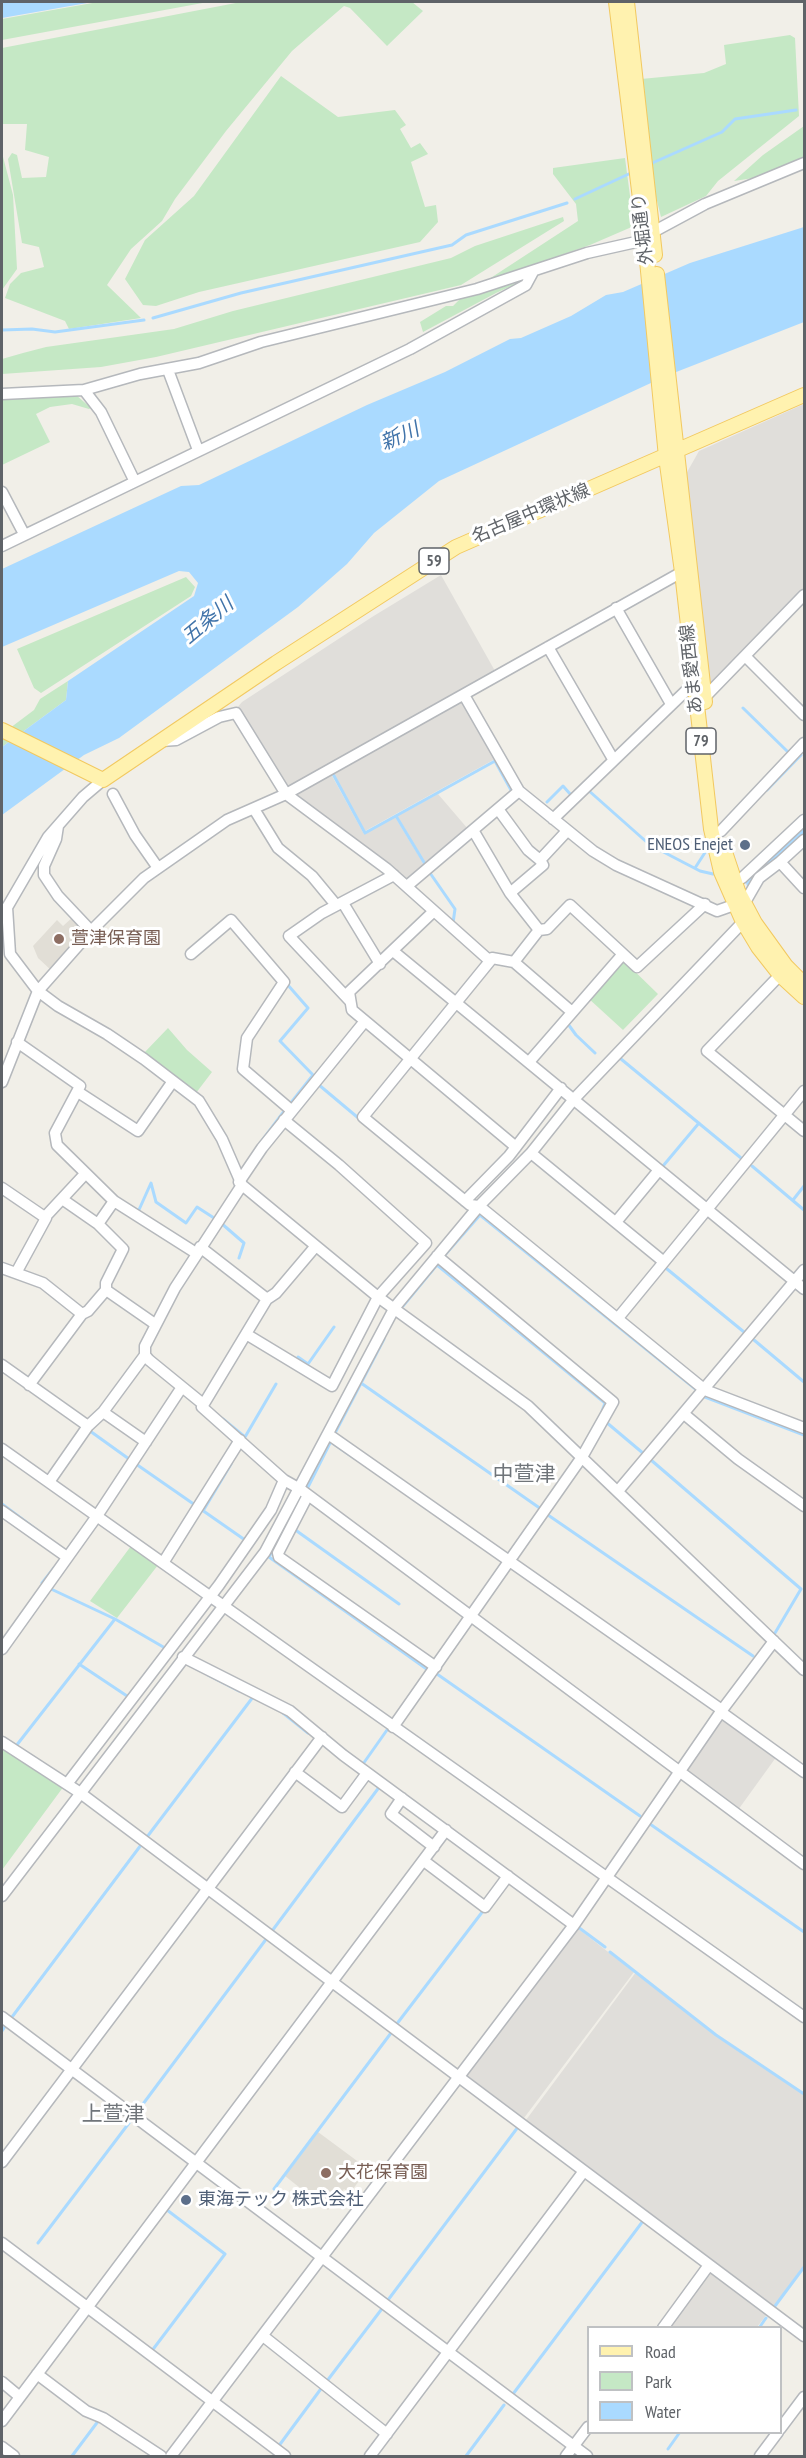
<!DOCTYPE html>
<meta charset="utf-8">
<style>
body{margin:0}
#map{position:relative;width:806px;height:2458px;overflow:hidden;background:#f1efe8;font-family:"PT Sans Narrow",sans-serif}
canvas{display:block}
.frame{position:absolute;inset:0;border:3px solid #5f6368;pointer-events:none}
.legend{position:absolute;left:587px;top:2326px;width:195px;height:108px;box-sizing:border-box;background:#fff;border:2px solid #bfc1c3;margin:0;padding:8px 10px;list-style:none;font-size:18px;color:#5f6368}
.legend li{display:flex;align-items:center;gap:12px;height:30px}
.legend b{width:30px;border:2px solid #bfc1c3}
</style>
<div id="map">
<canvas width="806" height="2458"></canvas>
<div class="frame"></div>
<ul class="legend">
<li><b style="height:8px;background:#fff2af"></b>Road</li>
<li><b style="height:16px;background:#c5e8c5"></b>Park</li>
<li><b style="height:16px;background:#aadaff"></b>Water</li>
</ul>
</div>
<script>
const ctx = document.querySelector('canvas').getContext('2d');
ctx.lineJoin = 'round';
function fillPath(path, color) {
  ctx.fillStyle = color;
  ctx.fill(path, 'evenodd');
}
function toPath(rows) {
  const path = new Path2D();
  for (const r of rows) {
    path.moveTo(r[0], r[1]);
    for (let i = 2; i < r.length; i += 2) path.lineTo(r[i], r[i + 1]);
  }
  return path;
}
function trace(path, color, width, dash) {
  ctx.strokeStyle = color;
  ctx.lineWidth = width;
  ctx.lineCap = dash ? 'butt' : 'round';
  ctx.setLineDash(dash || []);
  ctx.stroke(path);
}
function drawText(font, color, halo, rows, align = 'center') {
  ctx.font = font + ' "PT Sans Narrow","Noto Sans JP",sans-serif';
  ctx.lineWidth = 6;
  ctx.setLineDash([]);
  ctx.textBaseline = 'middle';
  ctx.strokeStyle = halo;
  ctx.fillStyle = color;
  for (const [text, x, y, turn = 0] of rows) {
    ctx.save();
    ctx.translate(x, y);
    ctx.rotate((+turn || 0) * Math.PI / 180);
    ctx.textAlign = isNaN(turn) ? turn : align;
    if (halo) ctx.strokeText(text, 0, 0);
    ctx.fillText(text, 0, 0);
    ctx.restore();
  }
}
fillPath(toPath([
 [804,404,804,592,709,690,686,474,699,451],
 [441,575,495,671,289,787,283,785,236,709,242,702,372,617],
 [462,701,495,759,365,831,333,773],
 [331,774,364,834,395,817,425,866,406,881,294,795],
 [438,794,468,829,426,864,397,816],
 [722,1717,777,1756,738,1810,685,1769],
 [576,1927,634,1972,524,2118,464,2073],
 [636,1972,716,2036,804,2095,804,2265,774,2306,526,2120],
 [709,2270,768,2313,757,2327,666,2328]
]), '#e0deda');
fillPath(toPath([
 [74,916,86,932,52,971,38,958,33,946,57,920,63,926],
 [318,2132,368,2169,350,2193,344,2189,328,2210,285,2176]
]), '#e1ded6');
fillPath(toPath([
 [98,2,208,2,2,40,2,19],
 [241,2,412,2,423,11,387,46,350,8,344,6,292,51,226,131,175,199,162,221,131,249,107,285,141,318,69,329,65,321,5,298,10,284,21,273,44,267,39,247,22,243,8,159,12,153,17,155,22,178,46,177,49,157,25,150,27,124,2,124,2,48],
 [790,35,795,38,799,116,718,181,706,196,661,217,654,189,641,79,704,73,726,64,724,45],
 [281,76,338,117,395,110,406,125,400,129,411,148,420,143,428,154,411,162,425,207,436,205,438,222,420,242,199,292,156,306,143,305,125,279,145,240,194,196],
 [804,126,804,158,760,177,734,181,763,155],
 [2,153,13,195,17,269,2,290],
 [625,158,634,226,590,245,486,281,578,221,576,204,553,174,553,168],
 [563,217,564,221,461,285,156,357,101,367,2,374,2,359,23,353,46,347,174,329,233,311,451,258,475,246],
 [520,282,496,293,423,332,420,322,446,306,453,306,462,297],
 [76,395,91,408,89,409,72,404,50,407,36,414,50,442,2,465,2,397],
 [186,577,195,587,191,596,41,693,34,688,17,649],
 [68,681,66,700,2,747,2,734,34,710,40,699],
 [622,959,658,994,623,1030,588,998],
 [168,1028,187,1050,212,1072,196,1093,144,1053],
 [131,1546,158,1565,117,1618,90,1601],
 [5,1747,64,1786,2,1870,2,1752]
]), '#c5e8c5');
fillPath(toPath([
 [2,2,93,2,2,18],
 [804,227,804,322,666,376,439,481,374,533,347,564,298,607,119,738,84,755,2,815,2,747,66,700,68,681,194,596,198,583,189,572,179,571,2,647,2,569,181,486,199,485,367,405,445,372,510,339,521,338,571,316,606,295,623,292,690,263],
 [804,823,804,834,774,860,748,889,745,880]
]), '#aadaff');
trace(toPath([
 [650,164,722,132,735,119,796,110],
 [575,199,633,172],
 [153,318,241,293,452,245,466,235,567,203],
 [2,330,32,329,55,332,144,320],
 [743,708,788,752],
 [333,774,365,833,495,761,511,790],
 [588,790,650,845,700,871,713,874],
 [767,790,801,755],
 [547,802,563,786,571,795,572,794],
 [396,816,425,864],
 [695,868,706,851],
 [430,873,455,909,453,923],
 [287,984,308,1008,280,1041,313,1075,290,1104],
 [570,1021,568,1024,576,1035,595,1053],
 [621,1059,741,1158],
 [319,1085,437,1184],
 [261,1142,285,1110],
 [663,1166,699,1123],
 [752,1166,804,1210],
 [793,1200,804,1186],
 [138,1212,151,1183,156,1202,186,1223,197,1207,214,1218],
 [221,1223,244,1243,239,1258],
 [444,1256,480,1215,698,1391],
 [437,1265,605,1403,600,1417],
 [667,1269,744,1332],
 [403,1306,436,1266],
 [754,1340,804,1382],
 [298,1357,308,1364,334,1327],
 [361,1383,541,1509],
 [705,1397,804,1435],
 [223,1419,245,1437,276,1384],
 [606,1422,644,1454],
 [90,1431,129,1459],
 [335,1433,384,1339],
 [331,1442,354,1458],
 [651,1460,801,1589,775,1633],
 [136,1464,195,1505],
 [307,1489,330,1443],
 [299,1501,269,1557,428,1670],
 [2,1504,65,1551],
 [202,1510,245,1540],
 [203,1511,231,1464],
 [548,1515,753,1656],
 [294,1529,399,1604],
 [42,1583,54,1568],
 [51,1589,115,1619,165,1648],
 [79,1664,127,1696],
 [437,1674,640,1816],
 [208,1675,239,1691],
 [283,1713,308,1733],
 [16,1746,115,1619],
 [363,1764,387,1730],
 [650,1824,804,1932],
 [147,1837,253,1697],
 [578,1927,605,1947],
 [272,1931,380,1786],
 [610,1952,716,2035,804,2094],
 [12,2017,141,1845],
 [396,2025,483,1911],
 [2,2031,6,2025],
 [137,2112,267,1938],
 [274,2189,391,2033],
 [38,2243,129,2123],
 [388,2300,518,2127],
 [775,2306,804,2267],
 [759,2328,766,2318],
 [151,2352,225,2254,167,2210],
 [327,2381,381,2310],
 [513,2394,643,2221],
 [278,2447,323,2386],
 [668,2449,680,2432],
 [72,2456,99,2420],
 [466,2456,504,2405]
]), '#aadaff', 3);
const minor = toPath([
 [168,370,198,450],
 [84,390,101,412,134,480],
 [2,394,84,390,140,374,199,363,261,342,477,289,587,253,645,240,653,232,705,204,804,163],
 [2,492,24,534],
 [2,546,410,349,526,285,533,272],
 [616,608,671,704],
 [548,647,613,759],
 [745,656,804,715],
 [464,695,519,791,593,851,616,865,717,911,734,905],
 [705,697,804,595],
 [161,741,176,740,219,717,236,713,286,794,387,869,490,961,363,1117,470,1205,479,1206,705,1390,804,1428],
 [113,794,135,835,158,868],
 [254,809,278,848,312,876,336,905],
 [498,809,528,850,540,860],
 [553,819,694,683],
 [58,826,56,839,44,866,44,875,58,896,91,931],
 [473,830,510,893,539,930],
 [721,831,804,743],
 [804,840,780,862,804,888],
 [734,881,742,878,804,820],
 [407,886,519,791],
 [510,893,543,865,540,860,567,831],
 [343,903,380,964],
 [744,904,759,878,780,862],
 [7,907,10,954,38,991,58,1006,107,1034,144,1059,199,1101,222,1139,242,1185,378,1297,528,1406,804,1670],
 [5,911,48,837,83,797,103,780],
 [434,911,349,992,352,1010,516,1147],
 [393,951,804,1289],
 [191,954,231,920,284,982,247,1038,243,1069,291,1110],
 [490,961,492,958,514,962,572,1012],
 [514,962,539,930,547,929,570,905,623,954],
 [780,975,707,1051,804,1131],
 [350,1001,289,936,322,913,394,875],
 [17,1042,80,1086,55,1133,57,1145,114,1201,196,1253],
 [529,1062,623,954,637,967,705,904],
 [2,1082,38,991,91,931,144,878,227,820,286,794,682,572],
 [78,1092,138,1131,173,1081],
 [531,1153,664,1262],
 [239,1182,262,1148,365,1021],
 [2,1188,46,1218,16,1273],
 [62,1199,98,1224],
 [114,1201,98,1224,123,1249,106,1283,106,1290,155,1324],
 [465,1201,509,1156,561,1088],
 [45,1217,85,1174],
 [616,1222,659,1170],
 [200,1247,267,1299],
 [315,1247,276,1293,267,1299,202,1407,284,1480,300,1489,804,1864],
 [2,1268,43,1283,82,1314,29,1385],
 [82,1314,88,1311,106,1290],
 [618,1318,804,1091],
 [246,1334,332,1386,378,1297,426,1243,339,1165,284,1120],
 [2,1365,88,1426,49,1482],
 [203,1404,149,1360,145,1355,145,1346,175,1288,242,1185],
 [103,1412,145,1355],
 [684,1414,738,1459,804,1506],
 [88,1426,103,1412,146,1442],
 [328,1434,722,1710],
 [2,1449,804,2017],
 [618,1491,804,1270],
 [308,1495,278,1553,279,1557,436,1667],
 [2,1511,67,1557],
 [163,1563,240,1440],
 [2,1649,97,1516,182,1387],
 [183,1657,290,1711,343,1755,574,1925],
 [721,1712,804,1772],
 [393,1727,582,1457,613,1402,437,1256],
 [2,1742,79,1792,804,2336],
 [295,1772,342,1807,367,1773],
 [67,1784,219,1585,271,1510,284,1480],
 [402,1798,391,1814,434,1847],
 [424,1861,485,1907,508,1876],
 [2,1896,265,1552,395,1307,479,1206,531,1153,574,1099,743,922],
 [2,2017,587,2456],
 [2,2162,322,1737],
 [2,2243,285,2456],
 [663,2328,709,2265],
 [263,2336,387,2434],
 [37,2374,86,2411,103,2418,161,2456],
 [2,2382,20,2397],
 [2,2421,446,1830],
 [780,2429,804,2397],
 [2,2447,14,2456],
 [171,2456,574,1925,722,1710,774,1641],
 [370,2456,584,2171],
 [566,2456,588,2427],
 [760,2456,778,2432]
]);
const major = toPath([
 [616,2,645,240,666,457,682,572,711,829,721,872,743,922,758,947,780,975,804,997],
 [627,2,655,255],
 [657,274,705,702],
 [2,730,103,780,276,663,456,547,804,395],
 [726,855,738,891,755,923,786,966,804,984]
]);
trace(minor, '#b5b8bc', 13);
trace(major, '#f2c960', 16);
trace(minor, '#fff', 10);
trace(major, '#fff2af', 14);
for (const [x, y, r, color] of [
 [745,845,6,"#5c6f8a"],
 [59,939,6,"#8d6e63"],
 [326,2173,6,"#8d6e63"],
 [186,2200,6,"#5c6f8a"]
]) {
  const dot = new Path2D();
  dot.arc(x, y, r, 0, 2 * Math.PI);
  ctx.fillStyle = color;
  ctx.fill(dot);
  trace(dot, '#fff', 2);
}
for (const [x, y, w] of [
 [434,561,30],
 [701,741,30]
]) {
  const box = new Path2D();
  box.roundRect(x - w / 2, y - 13, w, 26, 4.5);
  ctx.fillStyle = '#fff';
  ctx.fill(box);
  trace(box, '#5f6368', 1.5);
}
drawText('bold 16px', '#5f6368', null, [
 ["59",434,561],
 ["79",701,741]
]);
drawText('18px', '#5f6368', '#fff', [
 ["外堀通り",643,229,-97],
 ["名古屋中環状線",531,514,-23],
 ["あま愛西線",692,669,-96]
]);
drawText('18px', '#4e5e75', '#fff', [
 ["ENEOS Enejet",733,845],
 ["東海テック 株式会社",198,2200,"left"]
], 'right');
drawText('18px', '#785e54', '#fff', [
 ["萱津保育園",71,939],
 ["大花保育園",338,2173]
], 'left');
drawText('italic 20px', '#4174aa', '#fff', [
 ["新川",400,437,-24],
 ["五条川",208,621,-40]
]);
drawText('21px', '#70757a', '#fff', [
 ["中萱津",524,1475],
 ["上萱津",113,2115]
]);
</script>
